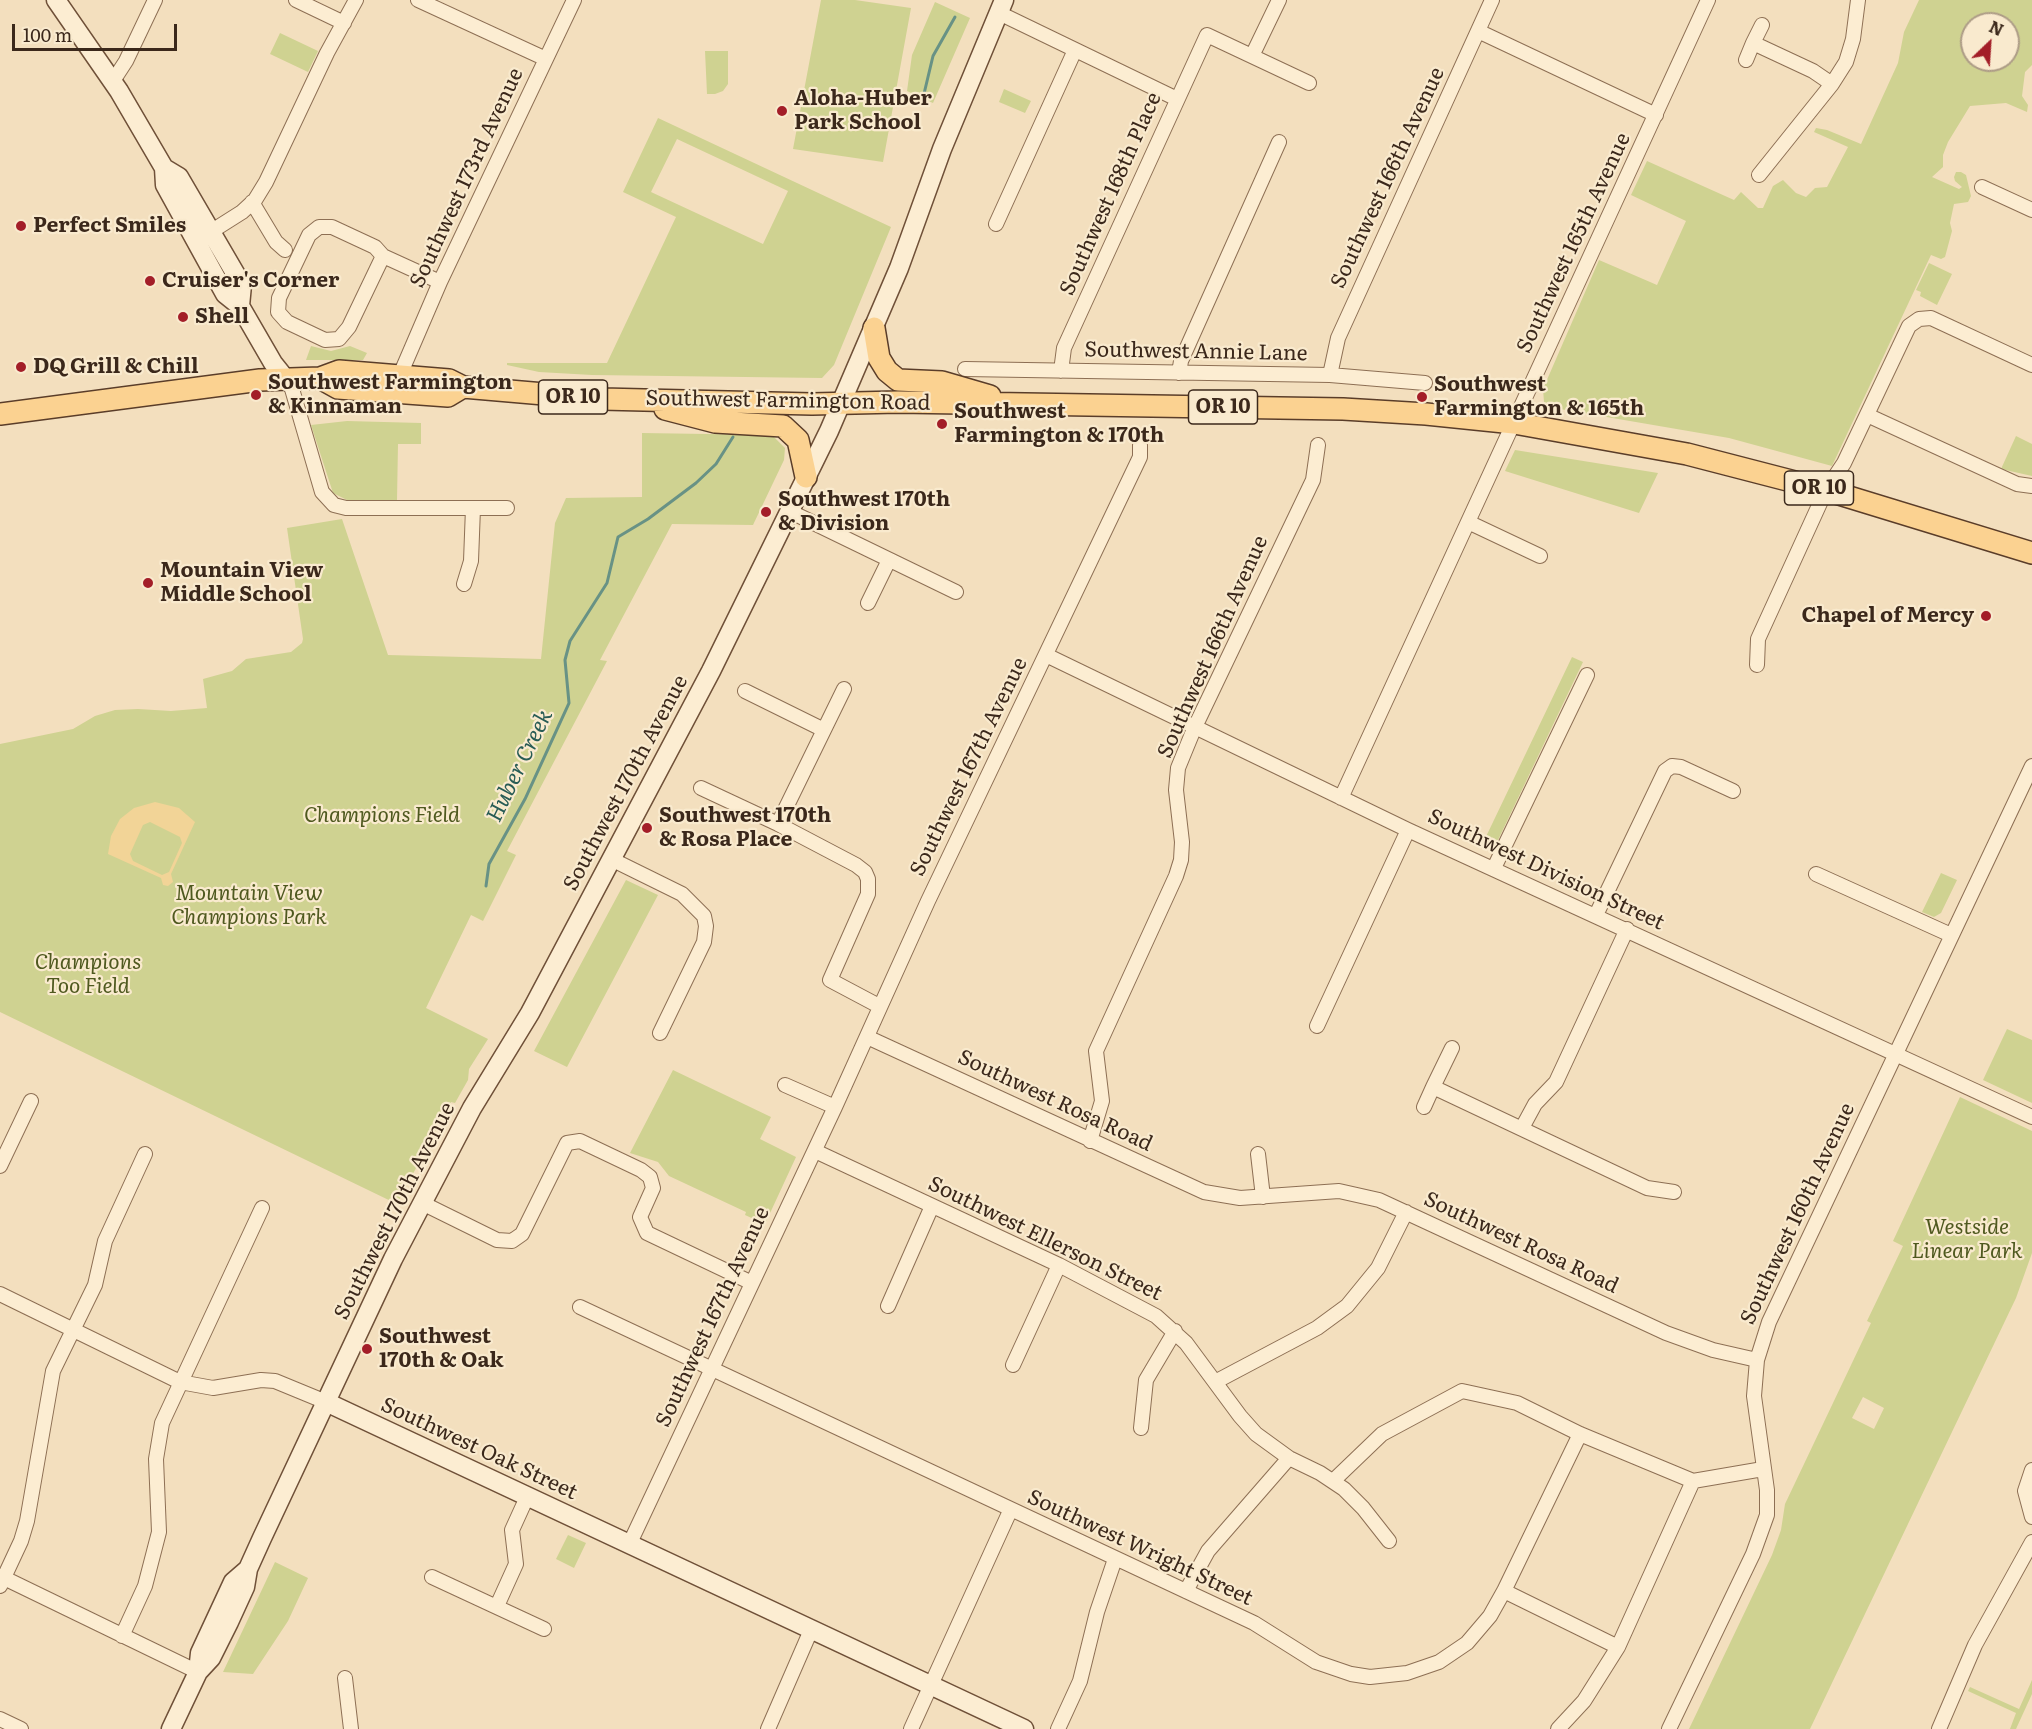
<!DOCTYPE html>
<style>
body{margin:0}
#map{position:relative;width:2032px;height:1729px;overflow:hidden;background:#f3dfbe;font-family:Literata,serif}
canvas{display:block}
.north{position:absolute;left:1960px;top:12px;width:60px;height:60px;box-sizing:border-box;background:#f9eace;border:2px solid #ad9c86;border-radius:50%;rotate:25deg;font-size:16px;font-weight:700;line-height:24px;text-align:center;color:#3b281b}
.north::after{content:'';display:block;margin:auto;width:21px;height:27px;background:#a31e28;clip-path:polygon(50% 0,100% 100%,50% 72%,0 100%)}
.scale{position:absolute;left:12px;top:24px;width:165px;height:27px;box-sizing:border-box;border:3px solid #3b281b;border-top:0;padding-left:8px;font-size:18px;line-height:21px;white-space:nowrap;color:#3b281b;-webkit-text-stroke:4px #f9eace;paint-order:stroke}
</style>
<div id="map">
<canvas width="2032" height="1729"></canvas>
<div class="north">N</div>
<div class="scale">100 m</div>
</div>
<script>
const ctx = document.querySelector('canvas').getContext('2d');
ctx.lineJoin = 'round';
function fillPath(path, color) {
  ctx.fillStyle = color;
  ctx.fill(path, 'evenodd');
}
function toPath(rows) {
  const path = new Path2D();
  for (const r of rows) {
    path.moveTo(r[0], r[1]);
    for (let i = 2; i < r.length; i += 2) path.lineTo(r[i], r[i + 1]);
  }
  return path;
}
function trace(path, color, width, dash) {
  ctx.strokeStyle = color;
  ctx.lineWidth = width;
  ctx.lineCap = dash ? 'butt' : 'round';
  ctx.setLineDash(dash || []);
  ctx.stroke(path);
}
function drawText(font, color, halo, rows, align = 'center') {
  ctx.font = font + ' Literata,serif';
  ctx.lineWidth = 4.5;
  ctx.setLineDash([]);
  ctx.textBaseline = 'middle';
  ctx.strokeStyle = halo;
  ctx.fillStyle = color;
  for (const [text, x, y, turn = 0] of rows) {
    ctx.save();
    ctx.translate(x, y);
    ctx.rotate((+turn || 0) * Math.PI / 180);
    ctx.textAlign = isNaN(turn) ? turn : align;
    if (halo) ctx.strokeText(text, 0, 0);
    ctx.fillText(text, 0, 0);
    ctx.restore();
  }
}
fillPath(toPath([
 [821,0,855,0,911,8,883,162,793,149],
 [1919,0,2032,0,2032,65,2025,72,2022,96,2028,105,2027,112,2006,103,1970,106,1948,142,1943,155,1943,167,1932,177,1959,189,1962,187,1955,181,1954,177,1956,172,1961,172,1966,175,1971,196,1968,202,1954,204,1950,223,1952,231,1945,257,1941,259,1931,255,1832,466,1729,438,1560,409,1544,402,1543,389,1599,260,1657,285,1686,221,1631,195,1647,161,1734,200,1741,192,1758,208,1763,208,1773,186,1783,180,1796,193,1806,197,1815,188,1827,187,1848,147,1814,132,1816,128,1827,130,1861,144,1898,63,1904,32],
 [1972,24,2008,24,2008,60,1972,60],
 [935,2,970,18,933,103,907,91,912,55],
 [280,33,318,51,308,72,270,54],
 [705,51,728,51,728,84,723,91,715,94,707,94],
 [1004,89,1031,101,1025,113,999,102],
 [658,118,891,227,834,365,822,378,592,375,539,372,507,365,507,363,607,363,676,217,623,192],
 [677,139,788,191,763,244,651,192],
 [1929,263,1952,274,1937,305,1920,296,1921,292,1916,290],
 [311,346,331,351,350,346,367,353,363,360,306,360],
 [347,421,421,423,421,444,398,444,397,500,347,500,333,493,311,425],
 [642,433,772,435,785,448,784,460,753,525,672,524,600,660,607,661,507,851,516,855,483,921,471,915,426,1008,488,1039,469,1069,468,1080,455,1103,451,1102,397,1204,0,1012,0,744,73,729,95,716,115,710,138,709,171,711,207,708,203,679,232,671,246,659,291,652,302,643,303,639,287,528,342,519,388,655,541,659,555,523,566,498,642,497],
 [2016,436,2032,444,2032,476,2001,469],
 [1515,450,1658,473,1639,513,1505,471],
 [1572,657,1583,662,1498,840,1491,846,1482,845],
 [1941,873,1957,880,1941,913,1934,917,1922,912],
 [626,880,658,895,567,1067,534,1051],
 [2007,1029,2032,1040,2032,1103,1983,1080],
 [673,1070,771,1117,760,1139,796,1157,765,1224,745,1215,746,1212,669,1176,658,1162,630,1153],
 [1960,1097,2032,1131,2032,1253,2016,1298,1810,1729,1689,1729,1772,1555,1781,1530,1785,1504,1871,1323,1867,1321,1903,1246,1893,1241],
 [1863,1397,1884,1408,1874,1429,1852,1418],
 [568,1535,586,1543,574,1568,556,1559],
 [275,1562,308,1578,288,1621,253,1674,223,1672],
 [2032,1680,2032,1694,2016,1729,2010,1729,2016,1713,1968,1691,1970,1687,2019,1709]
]), '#cfd291');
fillPath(toPath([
 [155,802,179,808,195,822,171,874,173,882,168,886,163,885,161,878,108,854,111,836,120,819,134,808],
 [150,822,180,837,182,843,169,872,162,875,133,861,130,854,143,825]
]), '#f2d497');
trace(toPath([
 [923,98,933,56,955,17],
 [486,886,489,864,525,799,569,703,565,660,570,641,607,583,618,537,648,519,696,483,716,464,733,437]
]), '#689285', 3);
const street = toPath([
 [296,0,344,23],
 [418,0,546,59],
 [999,13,1177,99],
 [1762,25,1753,43,1813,71,1832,84],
 [1478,31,1656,115],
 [1252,56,1279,0],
 [1746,60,1753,43],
 [113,81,126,61,155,0],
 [1759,175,1832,84,1846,62,1853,39,1858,0],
 [1982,187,2032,210],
 [252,202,276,242,285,250],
 [996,224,1075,50],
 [212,231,242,212,255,200,266,182,327,53,356,0],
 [383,256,349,327,339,339,325,340,287,322,278,312,279,298,309,235,319,227,332,227,375,247,383,256,440,282],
 [965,369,1330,375,1425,383],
 [1061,371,1064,348,1207,35,1309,83],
 [1179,373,1181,361,1279,142],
 [400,375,440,282,574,0],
 [1330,375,1338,338,1492,0],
 [285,378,292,389,322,492,334,505,346,508,507,508],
 [1867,415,2017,484,2032,486],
 [789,511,956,592],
 [1468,522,1540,556],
 [464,584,471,561,473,508],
 [868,603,889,560],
 [1046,655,1408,830,2032,1117],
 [1757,665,1758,639,1826,490,1844,463,1909,326,1919,319,1931,318,2032,365],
 [745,691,824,730],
 [701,788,778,824,856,865,865,872,868,879,868,894,830,980,879,1006],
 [1341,798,1708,0],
 [778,824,844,689],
 [611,859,682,894,704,916,706,926,704,942,660,1033],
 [1494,868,1587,675],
 [1816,874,1951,935],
 [1596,915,1665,771,1672,766,1681,767,1733,791],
 [1317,1026,1408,830],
 [867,1037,1204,1192,1240,1198,1339,1191,1379,1200,1666,1333,1713,1350,1757,1360],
 [1452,1048,1433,1087,1647,1188,1674,1192],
 [785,1085,835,1107],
 [1424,1107,1433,1087],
 [1522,1128,1535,1104,1556,1082,1627,929],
 [1090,1141,1102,1101,1096,1051,1176,876,1181,860,1182,842,1176,790,1178,768,1194,729,1313,480,1318,445],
 [815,1151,1059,1265,1156,1316,1186,1343,1240,1416,1256,1434,1289,1458,1320,1473,1344,1489,1363,1508,1389,1541],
 [1258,1154,1263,1197],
 [0,1166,31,1101],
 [422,1203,497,1240,512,1241,522,1234,567,1143,580,1141,641,1170,650,1177,653,1188,640,1217,647,1233,752,1283],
 [0,1294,180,1382,213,1388,261,1380,275,1381,326,1402],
 [888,1306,932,1206],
 [580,1307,1254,1623,1316,1662,1351,1674,1370,1677,1407,1673,1439,1662,1467,1643,1490,1616,1504,1591,1580,1434],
 [1013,1365,1059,1265],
 [1215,1382,1317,1328,1347,1306,1378,1268,1406,1212],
 [1141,1428,1146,1380,1175,1331],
 [2032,1470,2025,1491,2032,1517],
 [1333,1481,1382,1434,1462,1391,1517,1403,1580,1434,1693,1481,1763,1469],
 [629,1545,835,1107,928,901,1140,457,1140,445],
 [0,1576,198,1672],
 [432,1577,544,1629],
 [0,1586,21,1541,27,1521,53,1371,95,1285,105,1241,145,1154],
 [1186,1591,1208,1551,1289,1458],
 [1504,1591,1618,1647],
 [497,1606,516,1564,512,1530,527,1497],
 [122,1636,145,1586,159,1532,156,1459,162,1423,262,1208],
 [345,1678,351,1729],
 [0,1719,21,1729],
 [768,1729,811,1630],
 [911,1729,1010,1511],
 [1058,1729,1080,1681,1097,1612,1115,1559],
 [1558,1729,1584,1701,1618,1647,1693,1481],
 [1669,1729,1753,1554,1767,1515,1767,1490,1754,1396,1757,1360,1769,1322,2032,766],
 [1939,1729,1975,1645,2032,1542]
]);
const secondary = toPath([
 [56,0,119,91,164,168,165,185,225,294,240,306,273,363,285,378],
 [164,168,179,177,242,285,240,306],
 [326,1402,1024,1729],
 [198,1672,211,1658,229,1622,245,1587,248,1569,262,1538,393,1259,472,1108,530,1013,711,671,829,431,899,268,942,149,1004,0],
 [171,1729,198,1672,200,1653,233,1582,248,1569]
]);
const primary = toPath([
 [874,328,879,358,887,371,898,380,942,382,990,396],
 [320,378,338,388,448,396,463,387],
 [665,409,715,422,783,426,798,440,806,477],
 [0,414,260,380,320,378,339,371,449,380,463,387,602,399,812,404,898,402,1343,409,1426,414,1514,423,1687,454,1826,490,2032,553]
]);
trace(street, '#8d6f54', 16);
trace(secondary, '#6f5038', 21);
trace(primary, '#5a3d29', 24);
trace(street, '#fcedd2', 14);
trace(secondary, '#fcedd2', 18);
trace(primary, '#fbd291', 21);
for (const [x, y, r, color] of [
 [782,111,6,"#a31e28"],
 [21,226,6,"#a31e28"],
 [150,281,6,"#a31e28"],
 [183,317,6,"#a31e28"],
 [21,367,6,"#a31e28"],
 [256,395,6,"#a31e28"],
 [1422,397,6,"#a31e28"],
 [942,424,6,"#a31e28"],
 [766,512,6,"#a31e28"],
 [148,583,6,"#a31e28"],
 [1986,616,6,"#a31e28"],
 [647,828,6,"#a31e28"],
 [367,1349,6,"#a31e28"]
]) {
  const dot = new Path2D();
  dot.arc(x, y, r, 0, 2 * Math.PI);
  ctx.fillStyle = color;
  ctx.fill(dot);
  trace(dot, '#f9eace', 2);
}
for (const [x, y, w] of [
 [573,397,69],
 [1223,407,69],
 [1819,488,69]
]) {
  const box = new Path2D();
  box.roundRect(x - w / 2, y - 17, w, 34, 4.5);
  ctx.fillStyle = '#f9eace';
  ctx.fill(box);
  trace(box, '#3b281b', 1.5);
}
drawText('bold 20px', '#3b281b', null, [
 ["OR 10",573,397],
 ["OR 10",1223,407],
 ["OR 10",1819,488]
]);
drawText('bold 21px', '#3b281b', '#f9eace', [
 ["Aloha-Huber",794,99],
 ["Park School",794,123],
 ["Perfect Smiles",33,226],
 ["Cruiser's Corner",162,281],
 ["Shell",195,317],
 ["DQ Grill & Chill",33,367],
 ["Southwest Farmington",268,383],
 ["& Kinnaman",268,407],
 ["Southwest",1434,385],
 ["Farmington & 165th",1434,409],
 ["Southwest",954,412],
 ["Farmington & 170th",954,436],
 ["Southwest 170th",778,500],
 ["& Division",778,524],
 ["Mountain View",160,571],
 ["Middle School",160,595],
 ["Chapel of Mercy",1974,616,"right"],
 ["Southwest 170th",659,816],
 ["& Rosa Place",659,840],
 ["Southwest",379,1337],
 ["170th & Oak",379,1361]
], 'left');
drawText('21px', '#3b281b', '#f9eace', [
 ["Southwest 173rd Avenue",467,178,-65],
 ["Southwest 166th Avenue",1388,178,-65],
 ["Southwest 168th Place",1111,194,-66],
 ["Southwest 165th Avenue",1574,243,-65],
 ["Southwest Annie Lane",1196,352,1],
 ["Southwest Farmington Road",788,401,1],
 ["Southwest 166th Avenue",1213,647,-66],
 ["Southwest 167th Avenue",969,767,-64],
 ["Southwest 170th Avenue",626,783,-62],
 ["Southwest Division Street",1546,870,25],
 ["Southwest Rosa Road",1055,1101,25],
 ["Southwest 170th Avenue",395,1211,-63],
 ["Southwest 160th Avenue",1798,1214,-65],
 ["Southwest Ellerson Street",1045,1239,26],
 ["Southwest Rosa Road",1521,1243,25],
 ["Southwest 167th Avenue",713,1317,-65],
 ["Southwest Oak Street",479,1449,25],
 ["Southwest Wright Street",1140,1548,25]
]);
drawText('italic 21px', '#4f591f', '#f9eace', [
 ["Champions Field",382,816],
 ["Mountain View",249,894],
 ["Champions Park",249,918],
 ["Champions",88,963],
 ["Too Field",88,987],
 ["Westside",1967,1228],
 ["Linear Park",1967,1252]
]);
drawText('italic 22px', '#285c55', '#f9eace', [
 ["Huber Creek",520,766,-64]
]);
</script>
